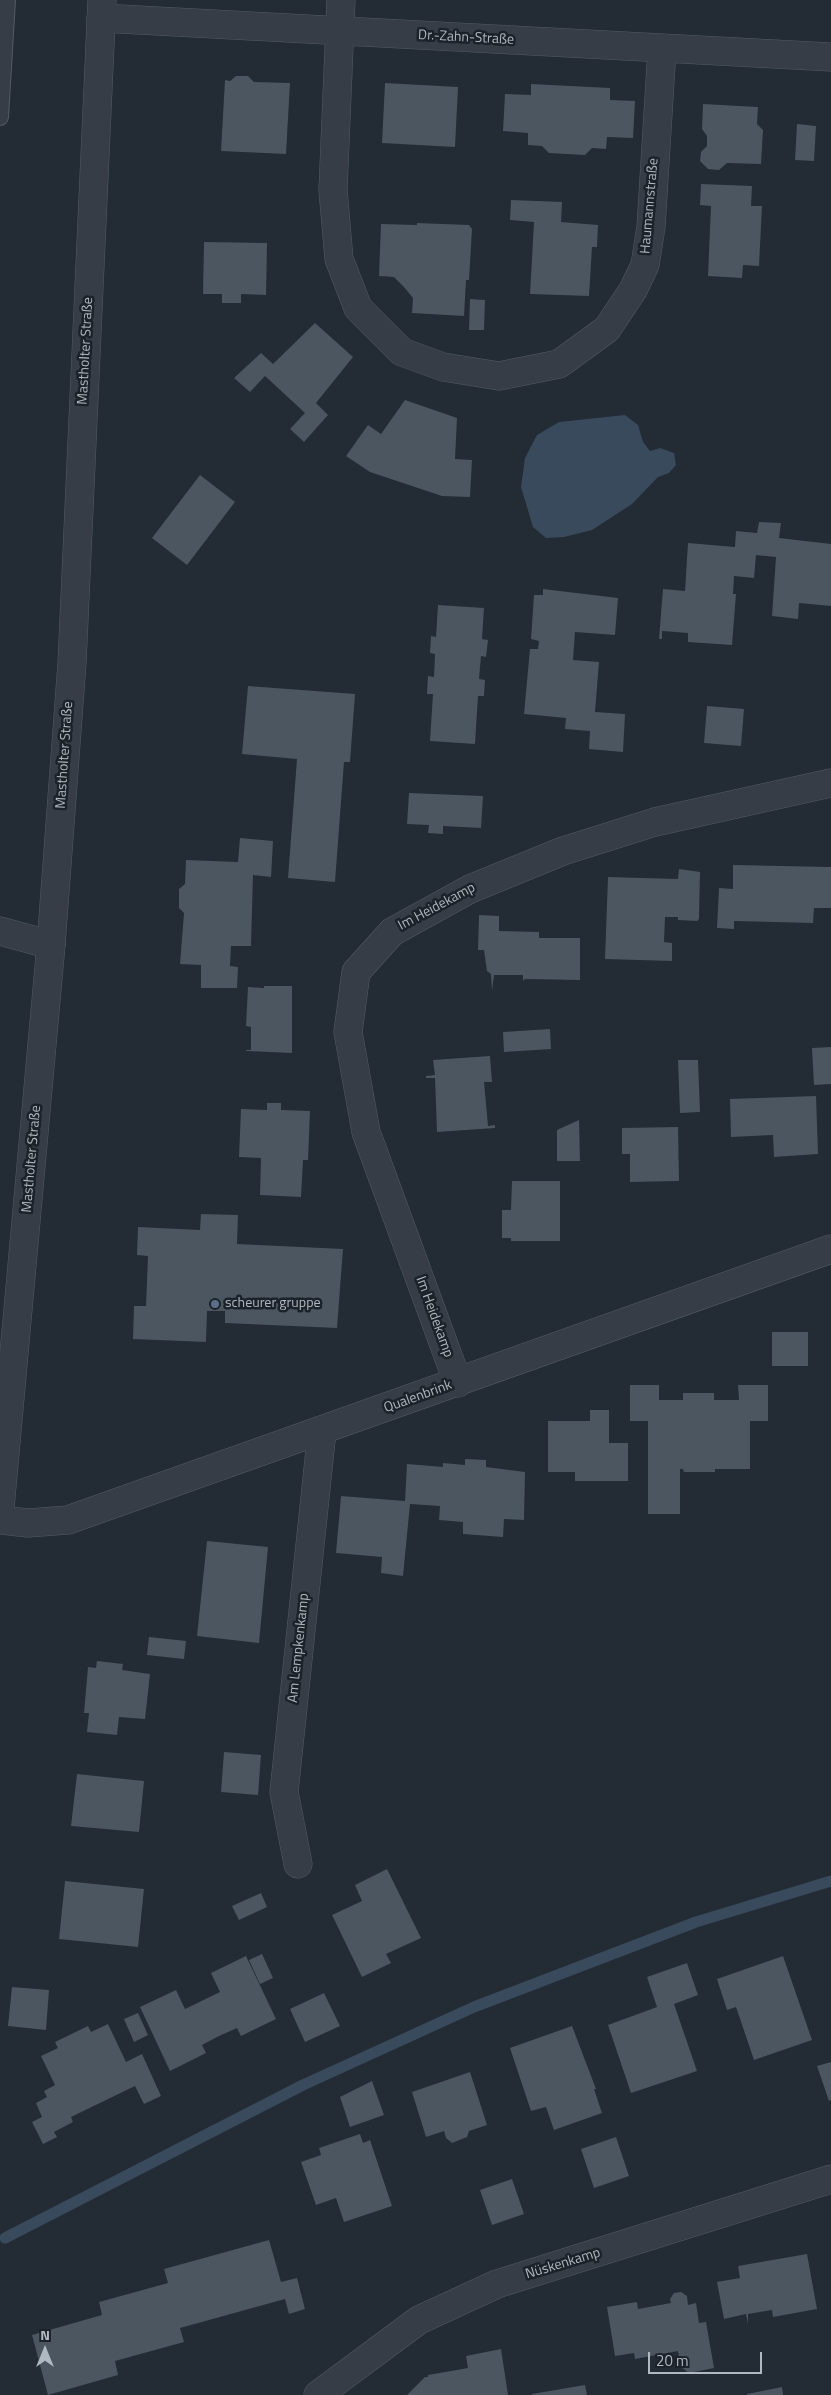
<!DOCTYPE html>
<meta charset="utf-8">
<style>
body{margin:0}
#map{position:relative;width:831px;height:2395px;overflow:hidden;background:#232b35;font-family:"Titillium Web",sans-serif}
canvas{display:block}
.north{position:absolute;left:20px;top:2325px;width:50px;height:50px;-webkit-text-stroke:4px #1b222a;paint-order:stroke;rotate:0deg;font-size:14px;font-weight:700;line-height:20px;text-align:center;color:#b0b8c2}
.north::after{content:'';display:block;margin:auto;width:18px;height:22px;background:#b0b8c2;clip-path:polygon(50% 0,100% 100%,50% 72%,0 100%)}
.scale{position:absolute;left:648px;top:2352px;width:114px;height:22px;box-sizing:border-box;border:2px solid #b0b8c2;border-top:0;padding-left:6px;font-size:15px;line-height:18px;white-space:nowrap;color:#b0b8c2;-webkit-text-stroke:4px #1b222a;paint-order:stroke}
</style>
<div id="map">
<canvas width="831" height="2395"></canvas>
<div class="north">N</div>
<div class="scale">20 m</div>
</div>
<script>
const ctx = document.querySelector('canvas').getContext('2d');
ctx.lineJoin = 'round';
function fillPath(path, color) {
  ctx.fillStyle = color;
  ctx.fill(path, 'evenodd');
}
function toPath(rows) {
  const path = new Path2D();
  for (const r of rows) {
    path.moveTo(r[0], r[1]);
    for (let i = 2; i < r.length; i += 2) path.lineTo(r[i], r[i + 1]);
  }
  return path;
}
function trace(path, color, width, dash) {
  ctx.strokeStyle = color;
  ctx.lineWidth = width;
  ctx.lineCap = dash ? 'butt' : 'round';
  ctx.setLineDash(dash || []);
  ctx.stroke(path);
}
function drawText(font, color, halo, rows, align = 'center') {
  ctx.font = font + ' "Titillium Web",sans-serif';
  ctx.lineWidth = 5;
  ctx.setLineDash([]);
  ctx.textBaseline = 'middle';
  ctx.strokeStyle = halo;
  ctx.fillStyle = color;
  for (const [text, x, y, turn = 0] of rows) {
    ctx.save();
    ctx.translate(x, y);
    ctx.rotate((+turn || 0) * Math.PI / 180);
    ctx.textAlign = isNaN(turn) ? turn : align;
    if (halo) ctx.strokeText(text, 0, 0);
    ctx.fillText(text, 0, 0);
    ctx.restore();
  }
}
fillPath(toPath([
 [625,415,638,425,643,442,650,451,660,448,674,453,676,465,669,473,658,477,632,504,592,530,564,537,546,538,533,527,521,487,525,458,537,435,559,422]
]), '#394a5d');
trace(toPath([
 [5,2238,303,2085,474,2007,696,1922,831,1881]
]), '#394a5d', 11);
fillPath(toPath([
 [236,76,248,76,254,82,290,83,286,154,221,151,225,80,230,81],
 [385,83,458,87,455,147,382,143],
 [531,84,610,88,610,100,635,101,633,138,607,137,606,149,592,148,585,155,549,153,542,146,528,145,528,133,503,131,505,94,531,95],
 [703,104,758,107,757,124,763,130,761,164,727,163,719,170,708,169,700,161,701,152,707,146,707,136,702,129],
 [797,124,816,126,814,161,795,160],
 [701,184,752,186,751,206,762,206,759,266,743,265,742,278,708,276,711,206,700,205],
 [511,200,562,202,561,222,598,225,597,247,592,247,589,296,530,294,534,222,510,220],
 [417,223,469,225,472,229,469,280,466,280,464,316,412,313,413,298,404,287,394,277,379,276,381,224,417,225],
 [204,242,267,243,266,295,241,294,241,303,222,303,222,294,203,294],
 [470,299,485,300,484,330,469,330],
 [315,323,353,357,316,403,328,415,304,442,290,429,305,413,265,376,250,392,234,378,261,353,273,364],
 [405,400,457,418,455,459,472,460,470,497,442,496,370,472,346,456,368,425,381,434],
 [200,475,235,502,187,565,152,538],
 [759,522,781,523,779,538,831,544,831,606,799,603,798,619,772,616,776,557,756,555,754,578,734,576,733,594,736,594,732,645,688,642,688,633,662,631,662,639,659,639,663,589,685,591,688,543,735,547,736,531,757,533],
 [543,589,618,598,615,635,575,632,573,660,599,662,595,712,625,714,623,752,589,749,590,731,565,729,566,718,524,714,530,649,538,649,539,641,531,639,534,595,543,595],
 [438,605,484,608,482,639,488,640,486,657,481,656,479,679,485,680,484,696,478,696,475,744,430,741,433,694,427,694,428,676,434,677,435,654,430,653,431,636,436,637],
 [248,686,355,694,350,762,344,762,335,882,288,878,297,759,242,754],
 [707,706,744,709,741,746,704,743],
 [409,793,483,796,481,828,443,826,443,834,428,833,429,825,407,824],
 [240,838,273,841,271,877,253,875,251,946,231,946,230,966,238,967,237,988,201,988,201,965,180,964,184,913,179,908,179,889,185,884,186,860,238,862],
 [733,865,831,867,831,908,814,908,813,923,734,921,734,929,717,928,719,888,733,889],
 [679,869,700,872,699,919,697,921,678,920,678,917,665,917,664,942,672,943,672,961,605,959,608,877,678,879],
 [479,915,499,916,499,931,539,932,539,938,580,938,580,980,525,979,523,981,523,975,494,975,492,991,491,974,487,971,484,950,478,950],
 [264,986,292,986,292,1053,246,1051,246,1050,251,1050,251,1027,246,1026,248,987,264,988],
 [550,1029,551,1049,504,1052,503,1032],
 [831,1047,831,1084,814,1085,812,1048],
 [490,1056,492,1082,484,1082,488,1126,495,1125,495,1128,437,1132,435,1078,426,1078,426,1076,435,1075,433,1060],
 [678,1060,698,1060,700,1112,680,1113],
 [816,1096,818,1154,774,1157,773,1135,731,1137,730,1099],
 [267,1103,281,1103,281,1110,310,1111,308,1160,303,1160,301,1197,260,1195,261,1158,239,1157,241,1109,267,1110],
 [579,1120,580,1161,557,1161,557,1130],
 [678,1127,679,1181,630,1182,630,1154,622,1154,622,1128],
 [512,1181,560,1181,560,1241,511,1241,511,1238,502,1238,502,1210,511,1210],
 [201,1214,238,1215,237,1244,343,1249,337,1328,225,1323,225,1311,207,1311,206,1342,133,1339,134,1306,146,1306,148,1256,137,1255,138,1227,200,1230],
 [772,1332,808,1332,808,1366,772,1366],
 [630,1385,659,1385,659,1400,683,1400,683,1393,714,1393,714,1400,739,1400,738,1385,768,1385,768,1421,750,1421,750,1469,715,1469,715,1472,684,1472,683,1469,680,1469,680,1514,648,1514,648,1421,630,1421],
 [590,1410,609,1410,609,1443,628,1443,628,1481,575,1481,575,1472,548,1472,548,1421,590,1421],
 [465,1459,486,1460,486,1467,525,1472,524,1520,504,1519,503,1537,463,1534,463,1522,439,1520,440,1506,410,1504,403,1576,381,1573,382,1557,336,1553,341,1496,405,1501,407,1464,443,1467,443,1463,465,1465],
 [207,1541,268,1547,259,1643,197,1636],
 [149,1637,186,1641,184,1659,147,1655],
 [97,1661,123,1664,122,1670,150,1674,145,1719,119,1717,117,1735,87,1732,89,1713,84,1713,88,1667,96,1668],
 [224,1752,261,1755,258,1795,221,1792],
 [77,1774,144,1781,139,1832,71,1826],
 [387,1869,421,1938,386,1954,391,1963,362,1977,332,1915,362,1901,355,1885],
 [65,1881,144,1889,138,1947,59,1939],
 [261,1893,267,1907,239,1920,232,1906],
 [262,1954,273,1978,260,1984,249,1960],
 [246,1956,276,2019,241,2036,237,2028,219,2036,202,2045,206,2053,170,2071,140,2007,176,1990,185,2009,220,1992,211,1973],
 [783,1956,812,2040,754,2060,736,2007,727,2010,717,1979],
 [687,1963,698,1995,674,2004,697,2071,631,2093,608,2025,657,2007,647,1977],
 [12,1987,49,1990,46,2030,8,2026],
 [324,1993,340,2026,305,2042,290,2009],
 [138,2013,148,2035,134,2042,124,2019],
 [108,2024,126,2062,142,2054,161,2096,144,2104,135,2086,71,2117,73,2122,54,2132,57,2137,43,2144,32,2122,42,2117,36,2103,47,2097,44,2091,55,2085,41,2056,58,2048,55,2042,88,2026,91,2032],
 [572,2026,596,2089,594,2089,602,2113,554,2130,546,2107,531,2111,510,2048],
 [831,2062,831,2100,829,2101,817,2066],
 [470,2072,487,2125,469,2131,467,2137,452,2143,446,2138,444,2131,426,2137,412,2092],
 [372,2081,384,2115,350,2127,340,2097],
 [360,2134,363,2143,370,2140,392,2206,344,2222,336,2198,316,2205,301,2162,321,2155,319,2148],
 [616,2137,629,2176,594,2188,581,2149],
 [512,2179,524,2214,492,2225,480,2190],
 [269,2240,281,2282,297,2278,305,2309,289,2314,285,2299,180,2328,184,2342,115,2361,118,2375,48,2395,32,2335,102,2315,99,2302,168,2283,164,2269],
 [807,2254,817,2309,773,2317,772,2310,748,2314,748,2324,746,2314,724,2319,717,2282,740,2278,738,2266],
 [681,2292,687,2296,688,2305,696,2303,699,2323,706,2322,714,2368,689,2373,681,2367,678,2351,635,2359,634,2353,615,2356,607,2307,637,2302,638,2309,671,2303,670,2299,674,2293],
 [501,2349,508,2395,407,2395,425,2377,428,2377,428,2375,468,2368,466,2356],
 [585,2385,587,2395,532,2395,532,2394],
 [782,2387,783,2395,747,2395,747,2394]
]), '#4b5660');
const service = toPath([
 [0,117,7,0]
]);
const minor = toPath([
 [341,0,333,190,339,259,358,308,402,352,443,367,499,376,559,364,607,329,633,290,645,265,651,227,662,49],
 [101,18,831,57],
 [0,931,51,945],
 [458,1383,366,1132,348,1032,356,972,392,932,470,889,563,851,655,822,831,783],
 [0,1520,28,1523,68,1520,831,1249],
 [298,1864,284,1792,322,1431],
 [318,2395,419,2320,497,2284,831,2179]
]);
const tertiary = toPath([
 [0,1508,51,945,72,663,102,0]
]);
trace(service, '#535b63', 18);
trace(minor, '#535b63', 29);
trace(tertiary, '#535b63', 29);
trace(service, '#363d46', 16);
trace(minor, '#363d46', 28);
trace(tertiary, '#363d46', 28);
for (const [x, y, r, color] of [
 [215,1304,5,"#5c6f8a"]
]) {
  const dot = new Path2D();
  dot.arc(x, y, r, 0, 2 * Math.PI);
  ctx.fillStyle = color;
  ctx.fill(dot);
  trace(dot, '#1b222a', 2);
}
drawText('14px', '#b0b8c2', '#1b222a', [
 ["Dr.-Zahn-Straße",466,38,3],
 ["Haumannstraße",650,206,-85],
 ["Mastholter Straße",86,351,-87],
 ["Mastholter Straße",65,755,-86],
 ["Im Heidekamp",437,907,-28],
 ["Mastholter Straße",32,1159,-85],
 ["Im Heidekamp",434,1317,70],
 ["Qualenbrink",418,1397,-20],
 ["Am Lempkenkamp",299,1648,-84],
 ["Nüskenkamp",563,2264,-17]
]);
drawText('14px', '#b0b8c2', '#1b222a', [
 ["scheurer gruppe",225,1304]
], 'left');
</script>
